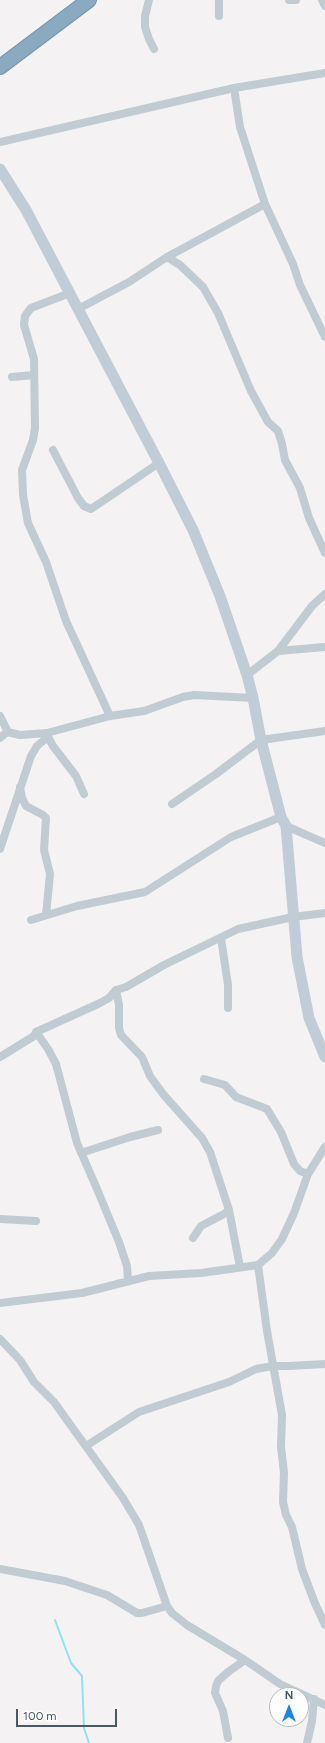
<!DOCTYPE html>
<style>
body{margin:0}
#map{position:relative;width:325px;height:1743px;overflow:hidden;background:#f4f2f2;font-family:Figtree,sans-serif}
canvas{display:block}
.north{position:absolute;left:269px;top:1687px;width:40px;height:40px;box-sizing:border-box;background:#fff;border:1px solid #b6bcc0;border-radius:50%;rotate:0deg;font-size:11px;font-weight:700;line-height:16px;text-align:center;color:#495861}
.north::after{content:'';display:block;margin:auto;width:14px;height:18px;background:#1587eb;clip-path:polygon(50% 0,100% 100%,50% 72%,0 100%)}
.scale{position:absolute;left:16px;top:1709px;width:101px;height:18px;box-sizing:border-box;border:2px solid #495861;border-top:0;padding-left:5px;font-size:12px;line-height:14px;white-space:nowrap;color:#495861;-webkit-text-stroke:3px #fff;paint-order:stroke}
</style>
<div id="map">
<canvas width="325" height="1743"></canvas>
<div class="north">N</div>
<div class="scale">100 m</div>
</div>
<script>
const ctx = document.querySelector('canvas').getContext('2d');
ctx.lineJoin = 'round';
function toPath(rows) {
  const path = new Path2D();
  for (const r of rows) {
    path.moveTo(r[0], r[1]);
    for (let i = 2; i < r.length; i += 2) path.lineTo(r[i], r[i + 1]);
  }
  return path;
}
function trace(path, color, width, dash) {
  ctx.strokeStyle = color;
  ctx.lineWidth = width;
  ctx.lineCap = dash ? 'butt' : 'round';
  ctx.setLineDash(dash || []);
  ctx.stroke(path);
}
trace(toPath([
 [55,1620,71,1663,82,1676,84,1728,89,1743]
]), '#8de4ef', 2);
const highway = toPath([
 [0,67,89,0]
]);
trace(highway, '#7495ad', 16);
trace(toPath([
 [149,0,145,16,145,27,149,39,154,49],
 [289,0,296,0],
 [322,0,325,6],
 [219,16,219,0],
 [234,88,240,127,265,204,293,264,300,285,325,337],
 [0,142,234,88,325,73],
 [167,257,180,265,203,287,218,313,251,391,268,422,278,431,282,444,285,460,300,488,309,518,325,553],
 [70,293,31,308,25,316,24,325,34,359,35,428,33,440,22,470,23,495,28,523,46,562,66,621,110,716],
 [78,309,129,282,167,257,265,204],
 [12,377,34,375],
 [53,450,78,498,84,506,91,509,159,463],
 [278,651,312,606,325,594],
 [247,675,278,651,325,647],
 [0,716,8,732],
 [48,737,53,746,76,776,84,794],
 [0,738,7,732,20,735,47,733,110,716,144,711,183,697,194,695,253,698],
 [20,787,22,798,26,806,43,815,46,818,44,850,50,874,46,915],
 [172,804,216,774,261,740,325,731],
 [286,826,325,843],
 [0,849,31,756,37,746,48,737,47,733],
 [31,920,77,906,145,892,231,837,281,817],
 [221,938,228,985,228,1008],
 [116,990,119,1005,119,1028,121,1035,142,1057,150,1076,163,1094,202,1138,210,1152,229,1210,240,1267],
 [36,1032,48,1049,56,1064,77,1143,97,1189,119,1242,127,1266,128,1280],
 [0,1057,34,1036,36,1032,98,1004,109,998,116,990,126,987,164,965,238,929,293,917,325,913],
 [204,1079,225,1085,236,1097,267,1109,281,1132,294,1164,300,1171,308,1174],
 [81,1153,130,1137,158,1130],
 [0,1219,36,1221],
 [193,1238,201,1226,224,1214,229,1210],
 [258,1265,267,1331,282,1415,281,1447,284,1473,283,1502,286,1515,292,1527,302,1569,314,1601,325,1625],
 [0,1303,82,1293,149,1276,201,1273,258,1265,272,1253,282,1239,294,1213,308,1174,325,1147],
 [0,1339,20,1360,34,1382,54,1402,123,1498,139,1525,167,1606,172,1613,187,1625,245,1660,280,1684,325,1705],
 [86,1446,139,1412,229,1382,256,1369,273,1366,289,1366,325,1364],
 [0,1569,65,1581,107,1595,137,1613,142,1613,167,1606],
 [228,1738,223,1711,215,1693,216,1686,218,1681,228,1672,245,1660],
 [307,1743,312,1721,314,1699]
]), '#c0cbd2', 8);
trace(toPath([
 [0,169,26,210,159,463,193,530,220,596,247,675,253,698,261,740,281,817,286,826,297,957,309,1018,325,1057]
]), '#c0ccd6', 11);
trace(highway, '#89aac1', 14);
</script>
